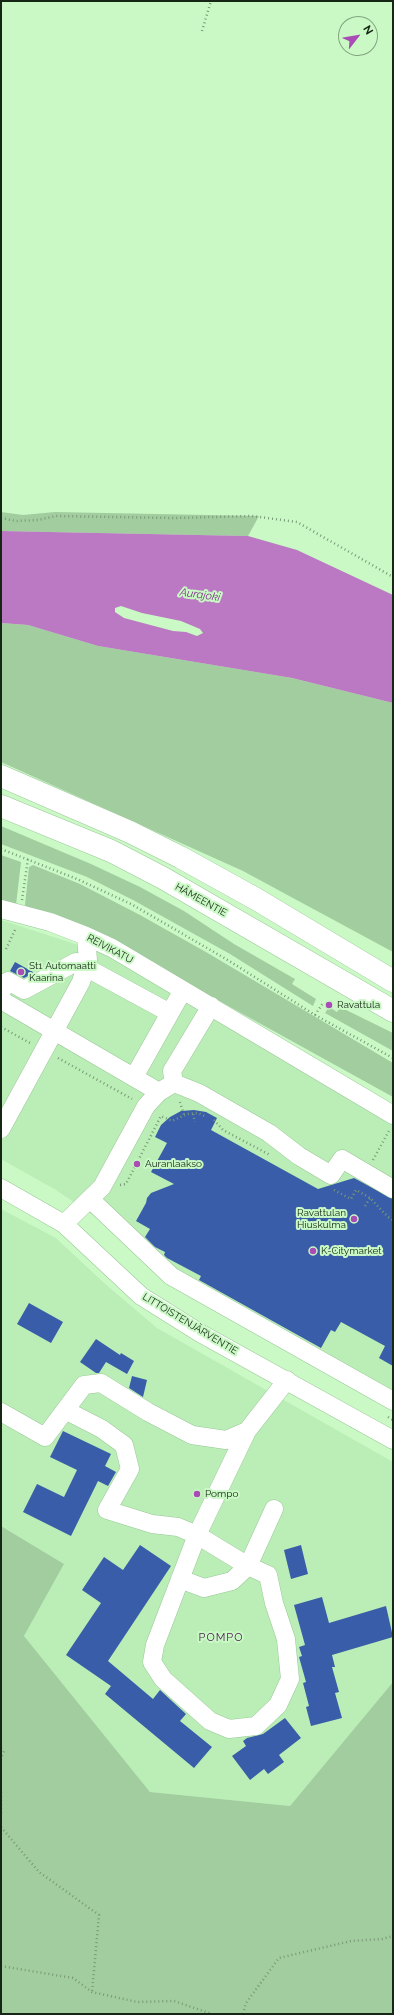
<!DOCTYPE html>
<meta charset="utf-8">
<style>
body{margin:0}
#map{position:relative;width:394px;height:2015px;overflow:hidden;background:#caf9c6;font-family:Raleway,sans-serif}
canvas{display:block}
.frame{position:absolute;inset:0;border:2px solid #152714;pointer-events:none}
.north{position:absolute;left:338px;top:16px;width:40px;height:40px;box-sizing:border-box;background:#caf9c6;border:1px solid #82a57f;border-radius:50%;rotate:59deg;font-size:11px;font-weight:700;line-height:16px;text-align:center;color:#152714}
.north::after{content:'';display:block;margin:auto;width:14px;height:18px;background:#aa4cb5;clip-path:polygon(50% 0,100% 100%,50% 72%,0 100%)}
</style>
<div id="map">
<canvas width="394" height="2015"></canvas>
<div class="frame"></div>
<div class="north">N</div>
</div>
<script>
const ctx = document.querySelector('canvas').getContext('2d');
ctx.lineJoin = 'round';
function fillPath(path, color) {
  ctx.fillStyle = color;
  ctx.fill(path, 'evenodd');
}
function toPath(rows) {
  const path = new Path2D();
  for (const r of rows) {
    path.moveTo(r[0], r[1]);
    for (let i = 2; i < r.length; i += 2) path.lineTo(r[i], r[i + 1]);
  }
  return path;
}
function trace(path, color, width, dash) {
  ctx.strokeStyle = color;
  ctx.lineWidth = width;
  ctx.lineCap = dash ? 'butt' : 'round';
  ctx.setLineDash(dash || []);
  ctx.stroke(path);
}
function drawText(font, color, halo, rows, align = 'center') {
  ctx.font = font + ' Raleway,sans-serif';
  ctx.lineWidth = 4;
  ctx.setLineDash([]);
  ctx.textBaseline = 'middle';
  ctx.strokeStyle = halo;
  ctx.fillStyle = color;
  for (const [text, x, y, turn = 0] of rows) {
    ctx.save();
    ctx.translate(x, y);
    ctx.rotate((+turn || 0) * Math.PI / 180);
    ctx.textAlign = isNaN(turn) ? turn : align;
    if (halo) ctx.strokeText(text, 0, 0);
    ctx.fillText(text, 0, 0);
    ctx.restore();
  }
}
fillPath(toPath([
 [1,920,109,955,393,1119,393,1408,113,1229,56,1190,1,1159],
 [1,1209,56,1238,104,1283,157,1328,393,1462,393,1682,290,1806,150,1792,24,1636,64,1564,1,1526]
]), '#baeeb6');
fillPath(toPath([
 [1,512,23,515,55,512,259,516,248,536,1,531],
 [1,623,28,625,98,646,292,678,393,703,393,952,243,871,1,762],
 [1,826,91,864,140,887,184,911,234,944,295,979,292,984,316,999,313,1006,230,954,133,900,87,877,1,844],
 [1,855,21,862,16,905,1,901],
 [33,865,80,884,140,915,206,952,393,1063,393,1097,109,940,27,908,25,905,29,867],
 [329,1007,337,1012,340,1007,393,1033,393,1051,325,1013],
 [1,1526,64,1564,24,1636,150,1792,290,1806,393,1682,393,2014,1,2014]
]), '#a2cd9f');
fillPath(toPath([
 [1,531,248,536,297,550,393,595,393,703,292,678,98,646,28,625,1,623],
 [121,606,142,613,181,621,200,629,203,633,197,636,186,632,173,631,124,618,115,612,115,608]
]), '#bb79c3');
fillPath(toPath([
 [15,962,33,972,32,974,24,978,10,971],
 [194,1110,206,1112,217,1118,211,1130,318,1189,354,1178,393,1199,393,1366,379,1358,385,1346,341,1322,335,1332,331,1330,321,1348,199,1280,201,1276,167,1258,164,1255,165,1252,155,1247,145,1237,150,1229,136,1221,146,1203,147,1198,151,1193,174,1184,151,1172,167,1143,155,1137,161,1125,170,1117,181,1111],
 [29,1303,63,1322,51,1343,17,1324],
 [96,1339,120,1355,121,1353,134,1361,127,1374,106,1362,99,1373,96,1373,80,1362],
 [132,1376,147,1380,143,1397,129,1388],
 [63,1431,111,1454,105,1466,116,1472,108,1486,98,1481,71,1536,23,1512,37,1484,64,1497,77,1470,50,1457],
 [140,1545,171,1566,108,1661,153,1699,160,1690,186,1714,180,1721,212,1747,194,1768,105,1694,111,1686,66,1655,101,1603,82,1590,104,1557,123,1570],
 [301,1545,308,1574,291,1579,284,1550],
 [322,1597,329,1623,386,1606,393,1637,332,1655,335,1667,332,1667,339,1692,335,1693,342,1718,311,1726,306,1707,309,1706,303,1683,306,1682,299,1657,302,1656,299,1647,305,1645,294,1605],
 [285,1718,301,1738,279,1755,284,1762,268,1774,264,1769,250,1780,232,1756,246,1746,243,1741,247,1738,263,1734]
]), '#395da8');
const minor = toPath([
 [1,909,50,922,86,936,112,948,393,1115],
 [1,992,8,981,24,990,76,962,170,1013],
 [1,1000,159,1092],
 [134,1077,183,990],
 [174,1083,172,1071,211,1006],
 [1,1129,81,982,88,960,86,936],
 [1,1188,64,1224,141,1296,200,1333,393,1440],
 [90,1199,171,1276,393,1401],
 [64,1224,102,1187,146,1106,159,1092,174,1083,199,1093,269,1133,299,1156,331,1175,342,1159,393,1189],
 [65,1410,102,1429,124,1445,130,1469,107,1510,152,1524,178,1527,197,1535,155,1645,152,1662,163,1679,210,1721,229,1729,256,1726,278,1705,290,1679,286,1639,274,1603,268,1575,248,1566,197,1535,247,1431,287,1380],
 [1,1412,45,1437,84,1385,101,1383,148,1412,192,1435,226,1440,247,1431],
 [180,1579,204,1588,232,1581,248,1566,274,1509]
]);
const highway = toPath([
 [1,776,130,832,180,857,256,899,393,981],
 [1,806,111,851,163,878,393,1011]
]);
trace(minor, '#9ac897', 19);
trace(highway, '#9ac897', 23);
trace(toPath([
 [202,31,211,1],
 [1,518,16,521,38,520,56,516,174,518,252,516,297,522,393,577],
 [1,849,77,879,131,904,226,959,315,1015,393,1058],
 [22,900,28,859],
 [6,949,16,928],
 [315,1015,323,1003],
 [1,1027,30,1043],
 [58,1058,132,1099],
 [180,1102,184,1115],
 [193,1114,195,1122],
 [214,1120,223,1130,270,1155],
 [373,1160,390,1129],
 [120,1185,126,1184,161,1116,172,1121,187,1114,198,1113,207,1117],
 [334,1190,351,1199,356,1190,370,1198,388,1217,393,1220],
 [365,1206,370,1198],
 [388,1417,393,1420],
 [1,1749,4,1751,1,1759],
 [1,1792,1,1813],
 [1,1827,39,1872,99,1915,92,1992],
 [1,1966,73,1978,92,1992,137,2002,174,2001,212,2014],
 [243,2014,246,2003,279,1958,351,1941,382,1939,393,1936]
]), '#789a76', 2.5, [1, 3]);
trace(minor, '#fff', 18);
trace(highway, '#fff', 22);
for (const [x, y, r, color] of [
 [21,972,4,"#aa4cb5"],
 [329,1005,4,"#aa4cb5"],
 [137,1164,4,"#aa4cb5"],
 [354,1219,4,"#aa4cb5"],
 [313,1251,4,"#aa4cb5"],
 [197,1494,4,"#aa4cb5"]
]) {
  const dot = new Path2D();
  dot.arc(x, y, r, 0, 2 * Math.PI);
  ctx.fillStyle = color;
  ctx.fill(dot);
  trace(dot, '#caf9c6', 1.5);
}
drawText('10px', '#152714', '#caf9c6', [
 ["HÄMEENTIE",201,900,29],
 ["REIVIKATU",110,949,28],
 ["LITTOISTENJÄRVENTIE",190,1324,31]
]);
drawText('10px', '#152714', '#caf9c6', [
 ["St1 Automaatti",29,966],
 ["Kaarina",29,978],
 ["Ravattula",337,1005],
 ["Auranlaakso",145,1164],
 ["Ravattulan",346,1213,"right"],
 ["Hiuskulma",346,1225,"right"],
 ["K-Citymarket",321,1251],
 ["Pompo",205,1494]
], 'left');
drawText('italic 11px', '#7c2c85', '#caf9c6', [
 ["Aurajoki",200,595,8]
]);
ctx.letterSpacing = '1px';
drawText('11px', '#481b4d', '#caf9c6', [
 ["POMPO",221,1638]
]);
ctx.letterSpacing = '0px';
</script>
